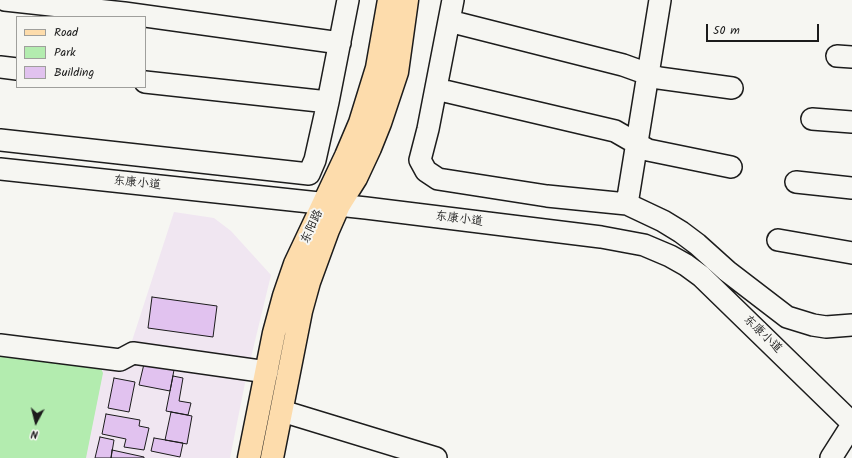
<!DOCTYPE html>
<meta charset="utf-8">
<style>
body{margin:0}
#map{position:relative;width:852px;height:458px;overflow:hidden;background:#f6f6f2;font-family:Kalam,sans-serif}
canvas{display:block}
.legend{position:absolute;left:16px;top:16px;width:130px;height:72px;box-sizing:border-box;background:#f6f6f2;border:1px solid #9f9f9c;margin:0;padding:5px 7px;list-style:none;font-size:12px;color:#1c1c1c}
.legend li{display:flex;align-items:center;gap:8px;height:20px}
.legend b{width:20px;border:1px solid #9f9f9c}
.north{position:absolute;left:16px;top:402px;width:40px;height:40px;-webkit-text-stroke:3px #f6f6f2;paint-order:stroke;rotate:187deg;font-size:11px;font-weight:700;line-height:16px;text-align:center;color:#1c1c1c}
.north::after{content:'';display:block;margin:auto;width:14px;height:18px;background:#1c1c1c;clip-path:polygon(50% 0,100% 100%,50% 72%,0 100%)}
.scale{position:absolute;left:706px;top:24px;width:113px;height:18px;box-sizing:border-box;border:2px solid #1c1c1c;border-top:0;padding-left:5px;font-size:12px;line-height:14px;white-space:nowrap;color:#1c1c1c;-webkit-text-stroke:3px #f6f6f2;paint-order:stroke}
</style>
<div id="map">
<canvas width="852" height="458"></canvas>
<ul class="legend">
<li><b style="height:5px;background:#fddcac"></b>Road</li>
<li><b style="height:11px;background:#b3ecaf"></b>Park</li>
<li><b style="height:11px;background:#e1c2ef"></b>Building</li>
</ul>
<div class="north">N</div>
<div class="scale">50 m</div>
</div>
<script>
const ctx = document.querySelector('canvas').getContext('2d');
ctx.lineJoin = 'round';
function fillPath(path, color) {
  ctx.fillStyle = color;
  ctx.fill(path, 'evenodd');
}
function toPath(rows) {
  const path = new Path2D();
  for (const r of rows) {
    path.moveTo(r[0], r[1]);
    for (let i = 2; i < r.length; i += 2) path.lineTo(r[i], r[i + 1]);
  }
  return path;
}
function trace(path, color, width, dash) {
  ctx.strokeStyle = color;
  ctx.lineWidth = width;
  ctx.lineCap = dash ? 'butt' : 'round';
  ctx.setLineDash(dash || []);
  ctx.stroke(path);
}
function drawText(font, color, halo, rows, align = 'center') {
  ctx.font = font + ' Kalam,"LXGW WenKai TC",sans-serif';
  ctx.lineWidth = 4;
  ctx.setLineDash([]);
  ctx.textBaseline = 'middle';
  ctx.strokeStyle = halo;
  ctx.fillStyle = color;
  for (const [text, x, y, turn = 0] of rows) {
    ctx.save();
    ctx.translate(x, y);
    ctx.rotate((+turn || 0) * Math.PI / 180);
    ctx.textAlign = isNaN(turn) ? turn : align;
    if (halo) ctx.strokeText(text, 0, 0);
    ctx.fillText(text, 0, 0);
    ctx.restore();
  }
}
fillPath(toPath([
 [174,212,214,218,231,231,271,275,246,378,230,458,0,458,113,353,130,347]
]), '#f0e6f1');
fillPath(toPath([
 [0,349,99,364,103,373,86,458,0,458]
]), '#b3ecaf');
const building = toPath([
 [152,297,217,306,213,337,148,328,152,297],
 [144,364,174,370,170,391,139,385,144,364],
 [173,376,183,378,179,401,191,403,188,415,166,411,173,376],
 [114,378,135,382,129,412,108,408,114,378],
 [171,412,192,416,187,444,165,440,171,412],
 [106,414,140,420,139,426,149,428,144,450,124,447,126,439,102,434,106,414],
 [100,437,114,440,111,458,95,458,100,437],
 [154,438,183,443,180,457,151,451,154,438],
 [112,450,144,457,144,458,111,458,112,450]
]);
fillPath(building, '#e1c2ef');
trace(building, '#1c1c1c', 1);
const minor = toPath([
 [5,0,124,13,340,43],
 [453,0,428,129,420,160,426,171,438,179,547,196,627,204,663,221,681,232,697,244,727,271,787,317,813,325,826,327,852,325],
 [449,21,623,65,659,78,732,88],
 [837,56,852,57],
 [0,67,17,69],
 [145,82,328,102],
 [436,89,615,131,648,150,731,167],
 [812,119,852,122],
 [0,140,309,174,315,160,328,102,348,0],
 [0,169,366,208,601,237,644,245,670,256,686,265,701,276,852,423],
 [796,182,852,188],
 [627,204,660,0],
 [778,240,852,253],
 [0,345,120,360,133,353,267,372],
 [282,411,436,458],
 [831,458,852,425]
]);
const major = toPath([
 [249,458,274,333,284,296,295,264,346,156,360,123,377,68,389,0],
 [272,458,301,311,309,282,328,230,339,205,356,178,370,148,380,123,397,72,407,0]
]);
trace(minor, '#1c1c1c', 24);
trace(major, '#1c1c1c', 25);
trace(minor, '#f6f6f2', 21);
trace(major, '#fddcac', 22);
drawText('12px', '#1c1c1c', '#f6f6f2', [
 ["东康小道",137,184,6],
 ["东康小道",459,220,7],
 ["东阳路",313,227,-65],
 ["东康小道",762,335,44]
]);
</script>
